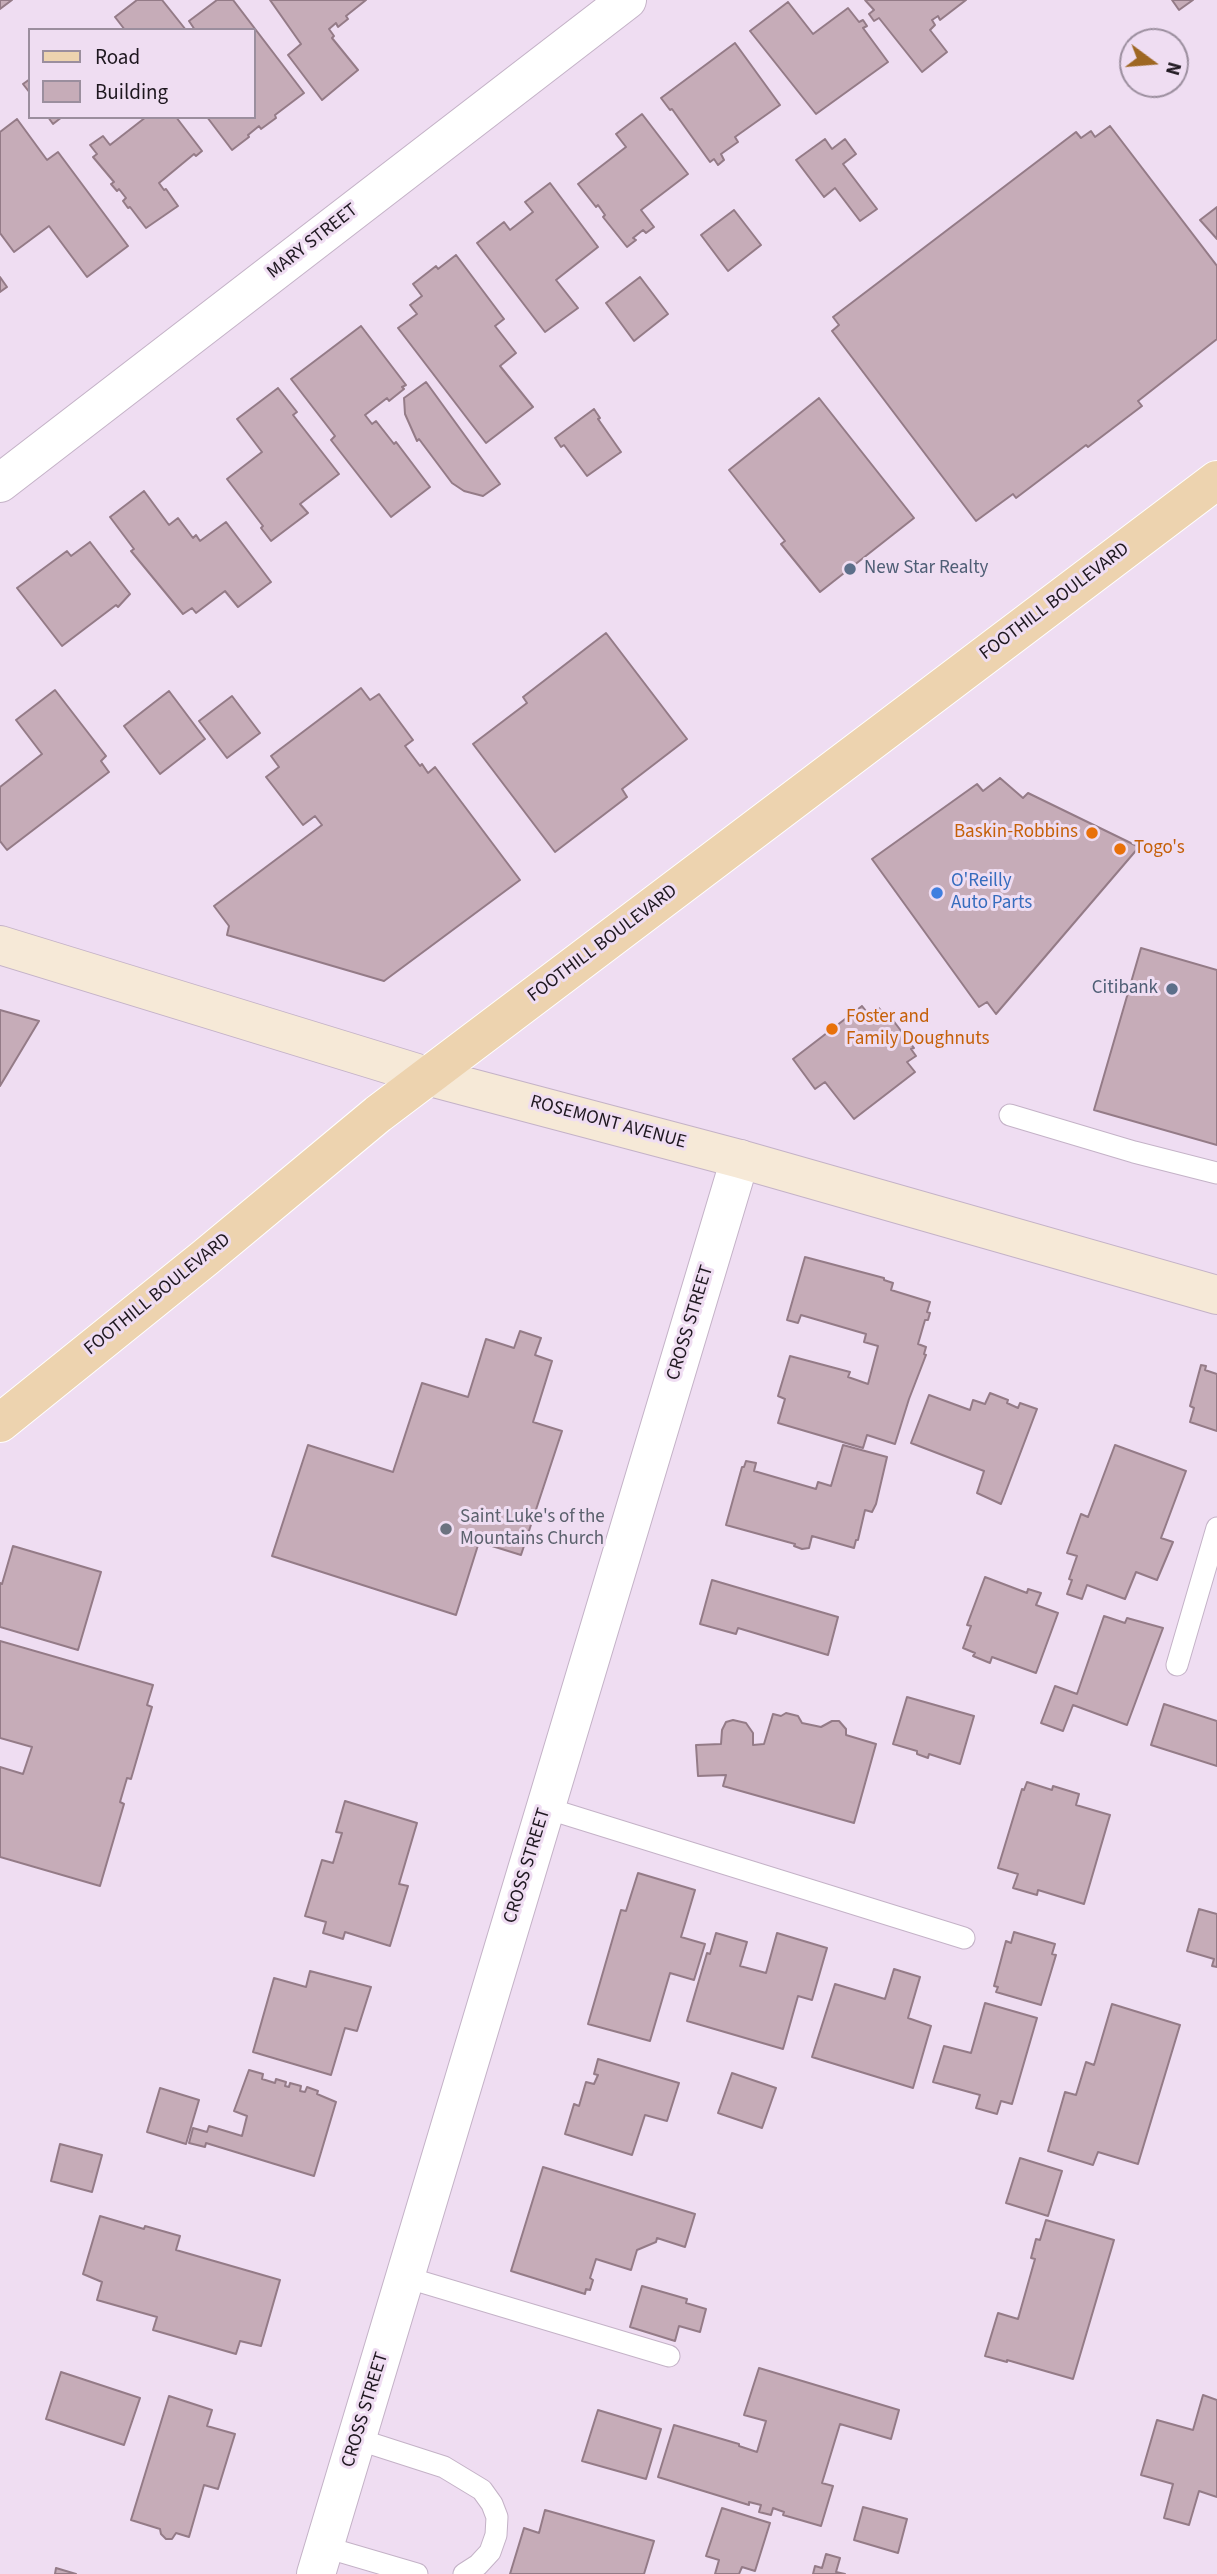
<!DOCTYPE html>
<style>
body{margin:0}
#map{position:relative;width:1217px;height:2574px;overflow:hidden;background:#efddf2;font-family:"Source Sans 3",sans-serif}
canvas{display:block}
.legend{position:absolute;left:28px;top:28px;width:228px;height:91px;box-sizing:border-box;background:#efddf2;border:2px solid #9b8e9e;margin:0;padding:9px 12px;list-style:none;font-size:21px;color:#1e171f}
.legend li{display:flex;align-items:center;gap:14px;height:35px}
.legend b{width:35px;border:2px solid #9b8e9e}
.north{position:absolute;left:1119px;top:28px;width:70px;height:70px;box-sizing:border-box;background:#efddf2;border:2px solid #9b8e9e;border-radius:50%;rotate:106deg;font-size:19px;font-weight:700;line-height:28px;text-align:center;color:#1e171f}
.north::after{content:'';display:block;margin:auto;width:24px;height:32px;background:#9e6723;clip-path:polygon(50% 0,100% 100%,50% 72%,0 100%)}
</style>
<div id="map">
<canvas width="1217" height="2574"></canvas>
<ul class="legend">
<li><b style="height:9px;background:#edd3af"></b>Road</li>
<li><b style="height:19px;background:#c6acb8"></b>Building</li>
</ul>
<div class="north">N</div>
</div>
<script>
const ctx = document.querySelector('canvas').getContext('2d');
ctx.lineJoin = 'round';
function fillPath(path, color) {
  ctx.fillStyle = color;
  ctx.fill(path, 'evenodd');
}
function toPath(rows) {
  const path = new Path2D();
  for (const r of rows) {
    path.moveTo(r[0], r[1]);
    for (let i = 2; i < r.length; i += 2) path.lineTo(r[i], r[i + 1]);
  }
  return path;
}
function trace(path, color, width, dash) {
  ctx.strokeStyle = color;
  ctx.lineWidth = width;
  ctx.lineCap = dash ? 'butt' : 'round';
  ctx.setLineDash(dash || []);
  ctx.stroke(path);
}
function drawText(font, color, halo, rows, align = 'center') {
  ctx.font = font + ' "Source Sans 3",sans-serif';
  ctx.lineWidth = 6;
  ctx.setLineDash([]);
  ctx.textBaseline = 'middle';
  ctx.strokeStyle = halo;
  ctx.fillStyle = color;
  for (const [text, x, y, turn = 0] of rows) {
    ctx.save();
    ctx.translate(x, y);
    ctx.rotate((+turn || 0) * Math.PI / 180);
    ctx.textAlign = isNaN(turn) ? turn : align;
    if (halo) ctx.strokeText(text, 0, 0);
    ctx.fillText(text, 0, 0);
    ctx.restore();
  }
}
const building = toPath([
 [0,0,12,0,0,9,0,0],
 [137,0,162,0,186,30,125,30,115,17,137,0],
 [217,0,233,0,304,93,275,115,276,118,261,129,259,126,248,135,249,137,232,150,207,117,254,117,254,30,195,30,189,21,217,0],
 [270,0,366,0,346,16,348,19,338,27,336,23,329,29,334,36,332,38,358,70,322,100,288,55,301,44,270,0],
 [865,0,966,0,940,20,938,16,932,20,935,25,930,30,947,52,922,72,879,18,874,21,869,14,874,10,865,0],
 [1172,0,1193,0,1179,10,1172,0],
 [788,2,813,34,848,8,859,22,863,20,867,26,863,28,888,62,816,114,750,31,788,2],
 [735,43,780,105,735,137,738,142,721,154,724,160,718,165,714,159,710,162,672,109,670,110,661,98,735,43],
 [30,79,30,93,23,84,30,79],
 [642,114,688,174,641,210,654,227,646,233,643,230,633,238,636,240,627,247,603,217,605,215,598,205,596,207,578,184,626,147,616,134,642,114],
 [48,117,62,117,53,124,48,117],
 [146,117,176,117,202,151,196,156,194,154,159,183,164,190,166,189,178,206,146,228,130,207,128,208,123,201,126,198,119,189,117,191,111,184,114,182,93,157,97,154,90,145,103,136,110,145,146,117],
 [17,119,47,160,58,152,128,246,87,277,49,226,14,252,0,233,0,132,17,119],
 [1110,126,1217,266,1217,339,1138,401,1142,406,1088,447,1086,445,1016,498,1013,494,976,521,832,331,839,325,833,317,1076,132,1081,138,1091,131,1095,137,1110,126],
 [825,139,832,149,845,139,856,154,843,164,877,209,860,221,835,188,824,197,796,160,825,139],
 [550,183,598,247,556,280,578,308,545,332,477,243,504,222,510,230,533,212,525,202,550,183],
 [1217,207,1217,239,1200,220,1217,207],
 [734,210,761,245,728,271,701,235,734,210],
 [456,255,504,319,495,326,516,353,500,366,533,407,486,443,398,328,417,314,410,305,422,296,413,284,436,266,438,269,456,255],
 [0,277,7,287,0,292,0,277],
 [640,277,668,314,634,341,606,303,640,277],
 [361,326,406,385,402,387,404,389,389,401,387,398,365,415,372,424,376,421,394,444,396,442,430,487,391,517,331,440,335,436,291,379,361,326],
 [426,382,500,484,483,496,464,491,452,483,419,439,417,441,405,414,404,398,426,382],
 [278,388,297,412,293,415,339,474,300,504,308,513,271,541,261,528,263,526,227,479,262,452,237,419,278,388],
 [819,398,914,518,820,592,781,544,785,541,729,470,819,398],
 [594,409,600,418,598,419,621,452,587,476,564,445,561,447,555,438,594,409],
 [144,491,169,525,178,518,193,538,196,535,200,541,226,522,271,582,238,607,225,591,196,613,192,608,183,614,131,551,134,549,110,517,144,491],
 [90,542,130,594,118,607,116,605,62,646,17,588,67,551,71,556,90,542],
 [606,633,687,739,622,789,627,797,555,852,473,744,527,703,523,697,606,633],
 [361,688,370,700,379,694,413,740,405,746,420,766,422,764,428,773,435,767,520,880,384,981,227,935,229,926,214,906,322,825,315,816,303,825,266,777,279,767,271,756,361,688],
 [55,690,106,756,101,761,109,772,7,850,0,841,0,787,42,754,16,720,55,690],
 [169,691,205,739,160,774,124,726,169,691],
 [232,696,260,733,227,758,199,721,232,696],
 [1000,778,1023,798,1028,793,1139,847,996,1014,987,1002,979,1007,872,859,977,784,983,791,1000,778],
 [1141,948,1217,970,1217,1145,1094,1110,1141,948],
 [862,1006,870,1016,879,1008,886,1017,889,1015,914,1048,911,1049,916,1056,907,1062,915,1072,854,1119,825,1082,815,1089,793,1059,862,1006],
 [0,1010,39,1021,0,1086,0,1010],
 [805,1257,884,1278,884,1280,893,1283,891,1290,930,1302,927,1312,930,1313,928,1320,925,1320,918,1344,926,1347,924,1354,926,1355,909,1399,895,1444,867,1435,863,1448,778,1423,785,1399,778,1396,790,1356,850,1372,848,1377,868,1384,878,1346,864,1342,866,1334,801,1315,798,1323,787,1320,805,1257],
 [520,1331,541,1338,535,1355,552,1361,533,1422,562,1431,521,1555,479,1542,456,1615,272,1556,308,1445,393,1472,422,1383,468,1397,486,1339,514,1348,520,1331],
 [1201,1365,1206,1366,1205,1370,1217,1374,1217,1431,1190,1422,1194,1408,1190,1406,1201,1365],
 [990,1393,1008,1400,1007,1403,1018,1408,1020,1403,1037,1409,1001,1504,977,1493,984,1471,911,1443,929,1395,970,1410,973,1400,985,1404,990,1393],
 [843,1445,887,1457,876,1504,872,1512,865,1510,858,1540,856,1540,854,1548,812,1536,809,1548,802,1549,794,1546,795,1544,726,1525,742,1467,744,1467,746,1461,756,1463,754,1471,816,1489,818,1482,831,1486,843,1445],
 [1115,1445,1186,1471,1161,1538,1173,1542,1157,1580,1136,1572,1125,1599,1087,1585,1082,1599,1067,1594,1072,1580,1069,1579,1077,1556,1067,1553,1081,1514,1088,1517,1115,1445],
 [13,1546,101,1572,78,1650,0,1627,0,1583,2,1584,13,1546],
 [985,1577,1027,1593,1028,1589,1041,1593,1036,1605,1058,1613,1036,1673,992,1657,990,1663,973,1656,975,1653,963,1648,971,1626,967,1625,985,1577],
 [712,1580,838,1617,828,1655,738,1628,736,1634,700,1624,712,1580],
 [1104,1616,1125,1623,1127,1618,1163,1628,1127,1725,1073,1705,1063,1731,1041,1723,1055,1686,1077,1694,1104,1616],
 [0,1641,153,1685,147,1705,152,1707,131,1779,127,1778,120,1802,124,1804,100,1886,0,1857,0,1767,23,1774,32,1747,0,1738,0,1641],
 [907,1697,974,1716,960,1764,929,1754,928,1758,917,1754,917,1751,893,1744,907,1697],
 [1164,1704,1217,1721,1217,1766,1151,1745,1164,1704],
 [786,1713,798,1716,802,1723,821,1727,832,1721,839,1721,846,1729,846,1735,876,1744,854,1823,723,1786,726,1775,698,1776,696,1745,721,1744,722,1730,726,1722,733,1720,746,1723,753,1733,753,1745,764,1744,773,1714,781,1716,786,1713],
 [1027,1782,1052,1790,1053,1786,1079,1794,1076,1805,1110,1815,1084,1904,1038,1890,1037,1895,1013,1888,1018,1874,998,1868,1022,1789,1024,1790,1027,1782],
 [345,1801,417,1823,399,1884,408,1886,390,1946,345,1932,343,1939,323,1933,326,1922,305,1916,322,1860,333,1863,342,1833,336,1832,345,1801],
 [638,1873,695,1890,681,1937,705,1944,694,1980,670,1973,650,2041,588,2024,621,1910,626,1911,638,1873],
 [1199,1909,1217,1914,1217,1967,1212,1966,1214,1959,1187,1951,1199,1909],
 [1014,1932,1055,1944,1052,1954,1056,1955,1041,2005,996,1992,998,1987,994,1986,1006,1941,1011,1943,1014,1932],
 [716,1933,747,1942,740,1966,766,1973,777,1933,827,1948,812,2000,798,1996,783,2049,687,2021,707,1953,710,1954,716,1933],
 [894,1969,920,1977,908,2018,931,2026,913,2088,812,2057,835,1984,885,1999,894,1969],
 [310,1971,371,1987,357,2031,345,2028,331,2075,253,2052,274,1978,306,1987,310,1971],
 [985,2003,1037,2018,1012,2104,1001,2101,997,2114,976,2108,980,2095,933,2082,944,2046,971,2053,985,2003],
 [1112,2004,1180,2025,1138,2164,1098,2152,1093,2165,1048,2151,1065,2092,1076,2095,1086,2062,1094,2065,1112,2004],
 [598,2059,679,2083,667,2121,645,2115,632,2155,565,2134,574,2104,579,2106,586,2082,594,2084,598,2075,594,2074,598,2059],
 [249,2070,263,2074,262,2079,275,2083,276,2079,286,2082,285,2086,289,2087,290,2083,301,2086,300,2091,305,2092,307,2087,318,2091,317,2094,336,2102,314,2176,206,2143,205,2147,189,2143,193,2128,207,2132,209,2126,242,2136,247,2116,234,2111,249,2070],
 [732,2073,776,2088,762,2128,718,2113,732,2073],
 [160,2088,199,2100,186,2144,147,2132,160,2088],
 [60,2144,102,2155,92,2192,51,2181,60,2144],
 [1020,2158,1062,2171,1048,2216,1006,2203,1020,2158],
 [543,2167,695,2214,685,2247,657,2238,656,2242,637,2250,631,2270,596,2259,590,2278,593,2280,590,2290,586,2289,585,2294,511,2271,543,2167],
 [100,2216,144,2229,145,2226,180,2236,176,2250,280,2280,261,2346,240,2341,236,2354,153,2330,157,2317,97,2300,102,2282,83,2274,100,2216],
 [1046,2220,1114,2240,1073,2379,1007,2360,1007,2362,985,2356,998,2313,1018,2319,1035,2259,1031,2258,1036,2239,1040,2240,1046,2220],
 [642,2286,687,2299,686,2303,706,2309,700,2332,679,2326,675,2341,630,2327,642,2286],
 [759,2368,899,2410,891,2439,840,2424,822,2483,833,2486,821,2526,783,2515,784,2512,773,2508,771,2515,759,2512,761,2505,749,2502,749,2505,658,2477,674,2425,739,2444,739,2446,757,2452,766,2421,744,2415,759,2368],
 [61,2372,140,2398,124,2445,46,2419,61,2372],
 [1203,2395,1217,2400,1217,2497,1199,2491,1189,2525,1164,2518,1173,2484,1141,2475,1157,2420,1193,2430,1203,2395],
 [169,2396,212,2410,207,2426,235,2434,218,2489,204,2485,189,2537,176,2533,172,2539,166,2539,161,2534,160,2529,131,2520,169,2396],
 [598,2410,661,2429,646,2479,582,2461,598,2410],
 [863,2507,907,2519,898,2553,854,2540,863,2507],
 [722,2508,770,2523,755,2571,742,2567,739,2574,715,2574,719,2560,706,2556,722,2508],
 [545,2510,654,2541,644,2574,510,2574,524,2528,539,2533,545,2510],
 [826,2554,840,2558,836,2572,845,2574,813,2574,815,2566,822,2568,826,2554],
 [56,2568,76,2574,55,2574,56,2568]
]);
fillPath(building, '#c6acb8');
trace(building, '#947b87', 2);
const lane = toPath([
 [1010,1115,1134,1152,1217,1173],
 [1177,1665,1217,1528],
 [546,1808,964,1938],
 [405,2277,669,2356],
 [357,2439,444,2467,482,2490,492,2504,497,2517,496,2535,490,2552,478,2565,464,2574],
 [325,2547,417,2574]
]);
const street = toPath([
 [0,483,627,0],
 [316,2574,740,1159]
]);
const secondary = toPath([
 [0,945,430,1077,740,1159,1217,1295]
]);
const primary = toPath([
 [0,1423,206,1257,378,1114,1217,480]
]);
trace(lane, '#c4b2c7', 23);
trace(street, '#c4b2c7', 40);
trace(secondary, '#c4b2c7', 40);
trace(primary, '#fff', 40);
trace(lane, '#fff', 21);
trace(street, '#fff', 38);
trace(secondary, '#f6e9d7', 38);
trace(primary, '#edd3af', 38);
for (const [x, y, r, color] of [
 [850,569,7,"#5c6f8a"],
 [1092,833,7,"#e8710a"],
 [1120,849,7,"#e8710a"],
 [937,893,7,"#3f7fe0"],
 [1172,989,7,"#5c6f8a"],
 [832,1029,7,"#e8710a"],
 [446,1529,7,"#6b7280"]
]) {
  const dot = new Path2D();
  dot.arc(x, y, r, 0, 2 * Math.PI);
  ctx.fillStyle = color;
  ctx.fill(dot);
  trace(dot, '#efddf2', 2.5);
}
drawText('19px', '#1e171f', '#efddf2', [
 ["MARY STREET",313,242,-38],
 ["FOOTHILL BOULEVARD",1055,602,-37],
 ["FOOTHILL BOULEVARD",603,944,-37],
 ["ROSEMONT AVENUE",608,1123,15],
 ["FOOTHILL BOULEVARD",158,1295,-39],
 ["CROSS STREET",691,1323,-73],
 ["CROSS STREET",528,1866,-73],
 ["CROSS STREET",366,2410,-73]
]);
drawText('19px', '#4e5e75', '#efddf2', [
 ["New Star Realty",864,569],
 ["Citibank",1158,989,"right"]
], 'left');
drawText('19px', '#c56008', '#efddf2', [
 ["Baskin-Robbins",1078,833,"right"],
 ["Togo's",1134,849],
 ["Foster and",846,1018],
 ["Family Doughnuts",846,1040]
], 'left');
drawText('19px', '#366cbe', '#efddf2', [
 ["O'Reilly",951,882],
 ["Auto Parts",951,904]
], 'left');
drawText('19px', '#5b616d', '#efddf2', [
 ["Saint Luke's of the",460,1518],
 ["Mountains Church",460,1540]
], 'left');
</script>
